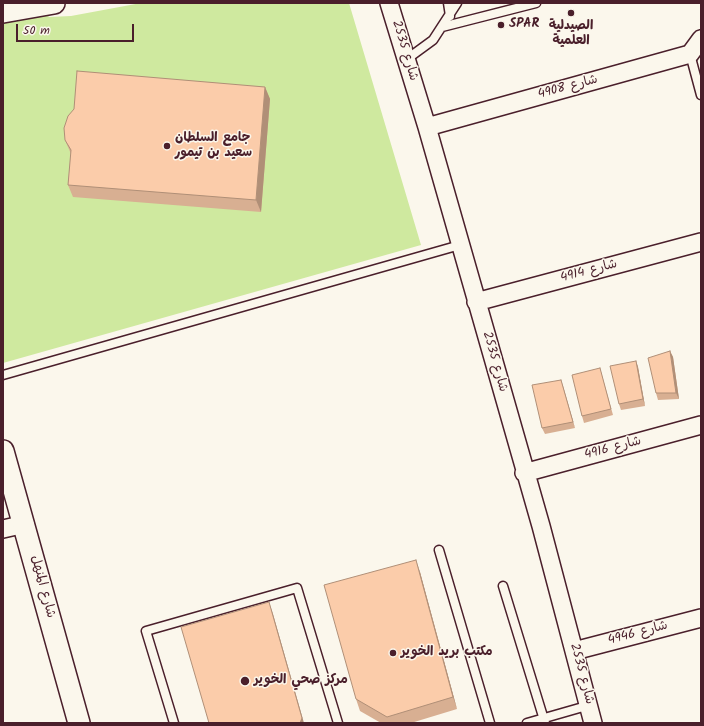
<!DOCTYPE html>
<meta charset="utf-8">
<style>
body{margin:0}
#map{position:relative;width:704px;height:726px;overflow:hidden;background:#fbf7ec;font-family:Kalam,sans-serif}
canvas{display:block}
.frame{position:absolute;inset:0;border:4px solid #4a1f2b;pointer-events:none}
.scale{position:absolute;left:16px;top:24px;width:118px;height:18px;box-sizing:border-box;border:2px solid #4a1f2b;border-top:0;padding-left:5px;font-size:12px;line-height:14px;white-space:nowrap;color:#4a1f2b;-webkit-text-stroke:3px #fbf7ec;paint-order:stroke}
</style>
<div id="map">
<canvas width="704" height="726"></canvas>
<div class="frame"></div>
<div class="scale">50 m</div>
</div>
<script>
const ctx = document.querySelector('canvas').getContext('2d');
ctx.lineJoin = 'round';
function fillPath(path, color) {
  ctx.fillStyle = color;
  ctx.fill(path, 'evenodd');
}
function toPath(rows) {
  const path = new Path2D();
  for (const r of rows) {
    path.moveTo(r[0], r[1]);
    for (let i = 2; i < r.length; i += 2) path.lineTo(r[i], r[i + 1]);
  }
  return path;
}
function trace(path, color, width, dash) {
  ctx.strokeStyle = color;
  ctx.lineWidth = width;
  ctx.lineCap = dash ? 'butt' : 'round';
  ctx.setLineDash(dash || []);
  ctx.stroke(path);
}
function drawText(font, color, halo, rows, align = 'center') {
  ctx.font = font + ' Kalam,"Playpen Sans Arabic",sans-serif';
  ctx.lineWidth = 3;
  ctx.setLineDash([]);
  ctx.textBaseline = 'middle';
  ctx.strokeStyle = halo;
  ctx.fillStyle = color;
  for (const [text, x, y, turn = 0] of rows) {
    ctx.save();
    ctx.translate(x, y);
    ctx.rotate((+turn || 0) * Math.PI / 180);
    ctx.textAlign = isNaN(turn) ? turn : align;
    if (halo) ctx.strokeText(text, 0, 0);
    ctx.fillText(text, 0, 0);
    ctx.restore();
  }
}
fillPath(toPath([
 [141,3,349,3,421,245,3,363,3,18,45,11,49,17,71,16]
]), '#cfe99f');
const service = toPath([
 [448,3,450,16],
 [442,27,536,3],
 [690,54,701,95],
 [407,59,433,40,457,3],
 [3,375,460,245],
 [439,550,490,723],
 [503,586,545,723],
 [174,723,146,631,297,588,338,723],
 [527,723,590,705]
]);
const minor = toPath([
 [389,3,427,127,541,526,593,723],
 [427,127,690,54,701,39],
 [476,302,701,242],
 [524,473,701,425],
 [3,529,25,524],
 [574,651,701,618]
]);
const tertiary = toPath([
 [3,12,54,3],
 [3,451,79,723]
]);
trace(service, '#4a1f2b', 11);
trace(minor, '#4a1f2b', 20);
trace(tertiary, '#4a1f2b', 24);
trace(service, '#fbf7ec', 8);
trace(minor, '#fbf7ec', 17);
trace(tertiary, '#fbf7ec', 21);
fillPath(toPath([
 [265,87,270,99,261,212,73,197,68,185,71,154,65,140],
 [670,351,673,357,679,399,658,400,656,393],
 [636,361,638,367,645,406,621,410,619,404],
 [600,368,613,415,584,423,582,416],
 [561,380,575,428,545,434,542,428],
 [420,572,457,709,411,723,381,723,360,711,356,699]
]), '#d8af92');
fillPath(toPath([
 [265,87,270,99,261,212,256,200],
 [670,351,673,357,679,399,676,393],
 [636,361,638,367,645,406,643,399],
 [561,380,563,386,575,428,573,422],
 [416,560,420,572,457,709,453,697],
 [269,602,273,614,304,723,300,723]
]), '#b08f77');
const building = toPath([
 [77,71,265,87,256,200,68,185,71,150,65,140,64,128,68,116,74,109,77,71],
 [670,351,676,393,656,393,648,358,670,351],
 [636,361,643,399,619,404,610,366,636,361],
 [600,368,611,409,582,416,572,375,600,368],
 [561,380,573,422,542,428,532,385,561,380],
 [416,560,453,697,387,717,356,699,324,585,416,560],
 [269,602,302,718,300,723,209,723,181,627,269,602]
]);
fillPath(building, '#fbccaa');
trace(building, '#b08f77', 1);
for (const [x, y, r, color] of [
 [571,13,4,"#4a1f2b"],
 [501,25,4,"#4a1f2b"],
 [167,146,4,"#4a1f2b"],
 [393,653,4,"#4a1f2b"],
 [245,681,5,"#4a1f2b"]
]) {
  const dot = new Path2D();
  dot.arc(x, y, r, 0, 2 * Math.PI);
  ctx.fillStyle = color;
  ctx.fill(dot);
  trace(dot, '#fbf7ec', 1.5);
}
drawText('bold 13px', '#4a1f2b', '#fbf7ec', [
 ["SPAR",509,25],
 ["الصيدلية",571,27,"center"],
 ["العلمية",571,42,"center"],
 ["جامع السلطان",175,139],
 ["سعيد بن تيمور",175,154],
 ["مكتب بريد الخوير",401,653],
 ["مركز صحي الخوير",254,681]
], 'left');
drawText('13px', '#4a1f2b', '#fbf7ec', [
 ["2535 شارع",404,51,73],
 ["4908 شارع",568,88,-15],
 ["4914 شارع",589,272,-15],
 ["2535 شارع",494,362,74],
 ["4916 شارع",613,449,-15],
 ["شارع المنهل",42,587,75],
 ["4946 شارع",638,634,-15],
 ["2535 شارع",581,674,75]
]);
</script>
